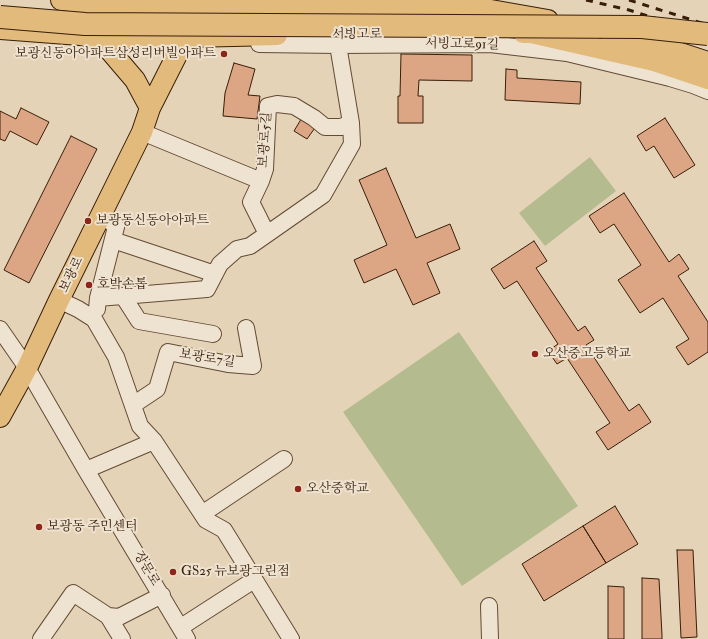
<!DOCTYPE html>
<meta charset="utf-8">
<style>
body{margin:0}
canvas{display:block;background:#e5d3b7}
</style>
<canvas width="708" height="639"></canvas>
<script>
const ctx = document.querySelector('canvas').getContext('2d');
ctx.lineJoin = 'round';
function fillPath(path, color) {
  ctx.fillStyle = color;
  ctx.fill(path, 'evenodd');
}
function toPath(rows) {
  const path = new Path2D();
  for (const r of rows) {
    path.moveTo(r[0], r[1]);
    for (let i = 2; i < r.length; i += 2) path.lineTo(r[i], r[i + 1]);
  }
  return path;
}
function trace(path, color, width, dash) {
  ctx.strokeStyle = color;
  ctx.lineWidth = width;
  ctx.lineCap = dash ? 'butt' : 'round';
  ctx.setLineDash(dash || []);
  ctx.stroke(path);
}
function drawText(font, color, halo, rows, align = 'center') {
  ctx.font = font + ' "IM FELL Double Pica","Noto Serif KR",serif';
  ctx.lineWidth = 4;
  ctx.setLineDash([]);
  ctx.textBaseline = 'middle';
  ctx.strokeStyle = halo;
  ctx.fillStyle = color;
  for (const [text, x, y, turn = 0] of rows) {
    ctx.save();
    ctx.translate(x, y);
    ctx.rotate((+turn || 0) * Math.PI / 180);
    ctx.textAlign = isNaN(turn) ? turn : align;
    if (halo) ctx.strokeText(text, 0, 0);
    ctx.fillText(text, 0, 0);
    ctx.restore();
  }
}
fillPath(toPath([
 [590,157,616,191,545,246,519,213],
 [459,332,578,506,462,586,343,412]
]), '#b4bc8f');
const building = toPath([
 [401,54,472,55,472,81,419,80,418,96,423,96,423,123,398,123,398,96,400,96,401,54],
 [234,63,255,69,248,95,260,96,257,119,223,116,225,93,234,63],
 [506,69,517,70,517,78,581,82,580,104,505,100,506,69],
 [21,108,49,122,37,145,10,131,5,141,0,139,0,111,16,119,21,108],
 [303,116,317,125,307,139,294,131,303,116],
 [665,118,695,165,674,178,654,146,646,151,637,136,665,118],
 [71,136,97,149,29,283,4,270,71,136],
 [386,168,416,238,450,224,460,249,427,263,440,293,413,305,396,269,364,283,354,260,387,245,359,180,386,168],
 [624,193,669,262,679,254,689,269,678,276,708,322,708,352,688,365,676,347,689,339,663,298,640,313,618,280,641,265,614,224,600,233,589,216,624,193],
 [534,241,547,261,536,268,578,331,585,326,594,340,586,345,629,411,639,404,651,422,608,450,596,432,610,423,567,358,557,364,548,351,558,344,517,281,504,289,491,269,534,241],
 [615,506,638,544,606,563,583,526,615,506],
 [583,526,606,563,544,601,522,564,583,526],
 [677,550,693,550,697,637,681,638,677,550],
 [642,578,659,579,662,635,662,639,642,639,642,578],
 [608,586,624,587,624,639,608,639,608,586]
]);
fillPath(building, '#dca584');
trace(building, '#381e09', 1);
const minor = toPath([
 [259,44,338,45,490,44,567,53,670,78,693,85,708,91],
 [142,132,261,181],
 [267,234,251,202,261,181,265,169,268,106,277,104,294,106,314,118,325,127,341,127,351,123],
 [113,240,215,274],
 [123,296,139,321,213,334],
 [98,298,207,289,220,264,237,249,250,246,323,195,352,144,351,123,338,45],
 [59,300,78,309,94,319,116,357,140,426,154,441,206,520,224,530,291,639],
 [97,309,98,298,116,227,102,214],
 [0,329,27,368,86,470,187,639],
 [133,405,157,389,168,352,228,364,253,366,246,328],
 [86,470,154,441],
 [202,514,284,459],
 [489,606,490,639],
 [108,616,122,639],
 [181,627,254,580],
 [41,639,73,593,108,616,119,617,162,595]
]);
const major = toPath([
 [61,0,95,4,192,5,306,5,479,8,548,20],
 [0,29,80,35,100,39,277,35],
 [609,32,622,34,708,62],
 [523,33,531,33,654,61,708,79],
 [100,39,135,80,150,108],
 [0,417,27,368,59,300,142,132,150,108,186,37,188,27]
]);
trace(minor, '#634b34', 18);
trace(major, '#381e09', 22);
trace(minor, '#eee2d0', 16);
trace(major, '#e2ba7c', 20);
trace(toPath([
 [586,0,629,10,708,35],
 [629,0,708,25]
]), '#381e09', 3, [7, 7]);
const highwayBridge = toPath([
 [0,17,85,24,642,27,708,34]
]);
trace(highwayBridge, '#381e09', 24, []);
trace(highwayBridge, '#e2ba7c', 22);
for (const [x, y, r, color] of [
 [224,54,4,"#8f2418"],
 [88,221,4,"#8f2418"],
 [89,285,4,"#8f2418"],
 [535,354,4,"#8f2418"],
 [298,489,4,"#8f2418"],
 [39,527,4,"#8f2418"],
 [173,572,4,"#8f2418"]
]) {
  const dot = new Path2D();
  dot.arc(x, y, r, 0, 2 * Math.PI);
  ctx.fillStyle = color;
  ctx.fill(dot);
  trace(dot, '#eee2d0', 1.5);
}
drawText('13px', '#381e09', '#eee2d0', [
 ["서빙고로",357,35],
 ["서빙고로91길",462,45,1],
 ["보광로5길",266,140,-86],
 ["보광로",72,275,-64],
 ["보광로7길",207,359,9],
 ["장문로",146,569,59]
]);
drawText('13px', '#381e09', '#eee2d0', [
 ["보광신동아아파트삼성리버빌아파트",216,54,"right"],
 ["보광동신동아아파트",96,221],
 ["호박손톱",97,285],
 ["오산중고등학교",543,354],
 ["오산중학교",306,489],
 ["보광동 주민센터",47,527],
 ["GS25 뉴보광그린점",181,572]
], 'left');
</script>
